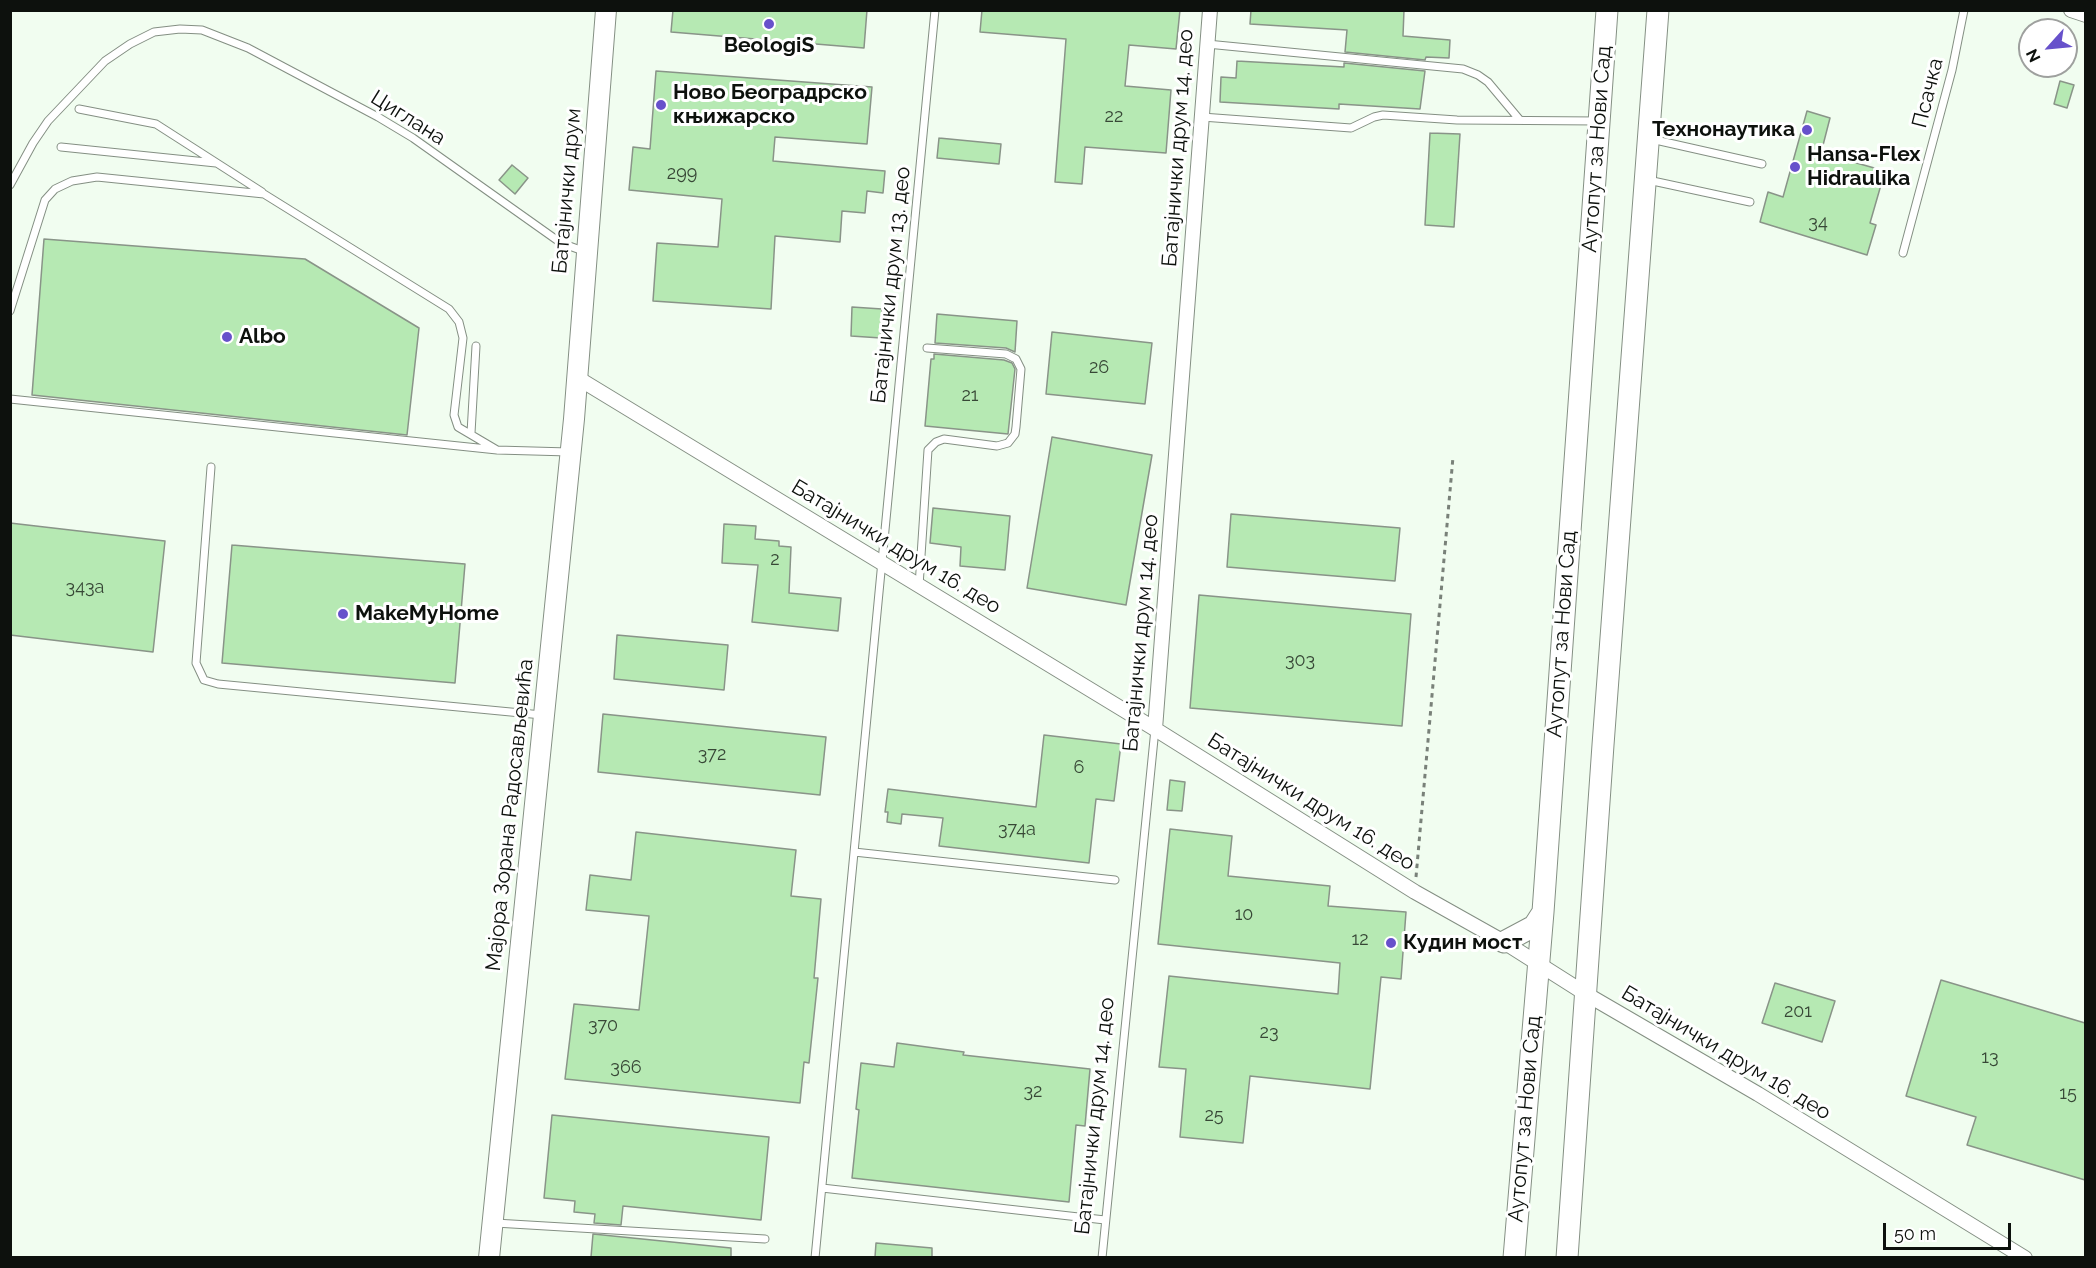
<!DOCTYPE html>
<meta charset="utf-8">
<style>
body{margin:0}
#map{position:relative;width:2096px;height:1268px;overflow:hidden;background:#f1fdf0;font-family:Raleway,sans-serif}
canvas{display:block}
.frame{position:absolute;inset:0;border:12px solid #0d110d;pointer-events:none}
.north{position:absolute;left:2018px;top:18px;width:60px;height:60px;box-sizing:border-box;background:#fff;border:2px solid #9ea09e;border-radius:50%;rotate:243deg;font-size:16px;font-weight:700;line-height:24px;text-align:center;color:#0d110d}
.north::after{content:'';display:block;margin:auto;width:21px;height:27px;background:#6751cb;clip-path:polygon(50% 0,100% 100%,50% 72%,0 100%)}
.scale{position:absolute;left:1883px;top:1223px;width:128px;height:27px;box-sizing:border-box;border:3px solid #0d110d;border-top:0;padding-left:8px;font-size:18px;line-height:21px;white-space:nowrap;color:#0d110d;-webkit-text-stroke:4px #fff;paint-order:stroke}
</style>
<div id="map">
<canvas width="2096" height="1268"></canvas>
<div class="frame"></div>
<div class="north">N</div>
<div class="scale">50 m</div>
</div>
<script>
const ctx = document.querySelector('canvas').getContext('2d');
ctx.lineJoin = 'round';
function fillPath(path, color) {
  ctx.fillStyle = color;
  ctx.fill(path, 'evenodd');
}
function toPath(rows) {
  const path = new Path2D();
  for (const r of rows) {
    path.moveTo(r[0], r[1]);
    for (let i = 2; i < r.length; i += 2) path.lineTo(r[i], r[i + 1]);
  }
  return path;
}
function trace(path, color, width, dash) {
  ctx.strokeStyle = color;
  ctx.lineWidth = width;
  ctx.lineCap = dash ? 'butt' : 'round';
  ctx.setLineDash(dash || []);
  ctx.stroke(path);
}
function drawText(font, color, halo, rows, align = 'center') {
  ctx.font = font + ' Raleway,sans-serif';
  ctx.lineWidth = 6;
  ctx.setLineDash([]);
  ctx.textBaseline = 'middle';
  ctx.strokeStyle = halo;
  ctx.fillStyle = color;
  for (const [text, x, y, turn = 0] of rows) {
    ctx.save();
    ctx.translate(x, y);
    ctx.rotate((+turn || 0) * Math.PI / 180);
    ctx.textAlign = isNaN(turn) ? turn : align;
    if (halo) ctx.strokeText(text, 0, 0);
    ctx.fillText(text, 0, 0);
    ctx.restore();
  }
}
const building = toPath([
 [673,10,867,10,864,48,671,32,673,10],
 [982,10,1180,10,1176,49,1129,45,1125,86,1171,90,1166,153,1085,147,1082,184,1055,182,1066,39,980,32,982,10],
 [1251,10,1404,10,1403,36,1450,40,1449,58,1426,57,1425,60,1345,52,1347,30,1250,24,1251,10],
 [1237,61,1344,67,1344,63,1425,71,1420,109,1339,104,1339,109,1220,102,1221,77,1236,78,1237,61],
 [656,71,872,87,867,144,775,137,773,161,885,171,883,193,867,191,865,213,842,211,840,242,775,236,771,309,653,301,657,243,718,247,722,199,629,190,633,147,650,149,656,71],
 [2060,81,2074,85,2067,108,2054,104,2060,81],
 [1807,111,1830,118,1821,153,1885,171,1870,223,1876,225,1867,255,1760,222,1768,192,1783,197,1807,111],
 [1430,133,1460,134,1454,227,1425,225,1430,133],
 [939,138,1001,144,999,164,937,158,939,138],
 [512,165,528,178,515,194,499,180,512,165],
 [44,239,305,259,419,328,407,435,32,395,44,239],
 [852,307,882,309,881,338,851,336,852,307],
 [937,314,1017,321,1015,352,1006,348,935,343,937,314],
 [1052,332,1152,343,1145,404,1046,394,1052,332],
 [934,354,1004,360,1012,363,1015,369,1008,434,925,426,931,359,934,359,934,354],
 [1052,437,1152,455,1126,605,1027,588,1052,437],
 [933,508,1010,516,1005,570,960,566,961,547,930,543,933,508],
 [1231,514,1400,528,1395,581,1227,567,1231,514],
 [10,523,165,541,153,652,10,635,10,523],
 [724,524,756,526,755,539,779,541,779,546,791,547,789,593,841,598,838,631,752,622,758,565,722,563,724,524],
 [232,545,465,564,455,683,222,663,232,545],
 [1199,595,1411,614,1402,726,1190,708,1199,595],
 [617,635,728,645,724,690,614,679,617,635],
 [603,714,826,737,820,795,598,772,603,714],
 [1044,735,1121,744,1114,801,1096,799,1089,863,939,846,943,818,902,814,901,824,887,822,888,812,885,812,888,789,1036,807,1044,735],
 [1170,780,1185,782,1182,811,1167,810,1170,780],
 [1170,829,1232,836,1228,876,1330,886,1328,906,1406,912,1401,979,1381,977,1370,1089,1250,1076,1243,1143,1180,1137,1186,1069,1159,1067,1169,976,1338,994,1340,963,1158,944,1170,829],
 [636,832,796,850,791,896,821,899,814,978,818,978,809,1063,804,1062,800,1103,565,1079,574,1004,639,1010,649,916,586,910,590,875,631,880,636,832],
 [1941,980,2085,1023,2085,1180,1967,1145,1976,1117,1906,1096,1941,980],
 [1775,983,1835,1001,1822,1042,1762,1023,1775,983],
 [897,1043,964,1052,963,1055,1090,1069,1085,1126,1076,1125,1069,1202,852,1178,859,1110,856,1109,861,1063,894,1067,897,1043],
 [552,1115,769,1137,761,1220,623,1206,621,1225,594,1223,595,1214,574,1212,575,1201,544,1198,552,1115],
 [593,1234,731,1248,731,1257,591,1257,593,1234],
 [876,1243,932,1248,932,1257,875,1257,876,1243]
]);
fillPath(building, '#b6e9b3');
trace(building, '#899488', 1.5);
const service = toPath([
 [1207,44,1463,69,1478,75,1488,82,1519,119],
 [79,109,156,124,262,192],
 [1202,117,1351,128,1374,117,1383,115,1457,120,1598,121],
 [1651,139,1762,164],
 [61,147,216,163],
 [1648,180,1750,202],
 [10,185,33,143,48,121,105,61,130,44,154,32,180,29,202,30,248,48,378,117,413,138,561,243,586,252],
 [1903,253,1952,70,1964,10],
 [10,311,45,200,55,189,72,181,97,177,264,194,449,309,459,322,463,338,454,415,458,427,497,450],
 [10,399,497,450,569,452],
 [471,433,476,346],
 [211,467,196,663,204,680,218,684,542,715],
 [919,586,928,450,936,442,944,439,997,446,1008,443,1015,434,1016,427,1021,369,1016,359,1006,354,927,348],
 [854,852,1115,880],
 [822,1188,1105,1220],
 [495,1223,765,1239],
 [815,1258,935,10],
 [1102,1258,1155,729]
]);
const minor = toPath([
 [2071,10,2086,15],
 [576,377,1155,729,1415,892,1504,942,1586,994,1758,1094,2025,1258],
 [1155,729,1210,10]
]);
const secondary = toPath([
 [489,1258,574,419,606,10]
]);
const primary = toPath([
 [1504,942,1534,926,1543,912],
 [1514,1258,1543,912,1607,10],
 [1567,1258,1603,745,1658,10]
]);
trace(service, '#848f83', 9);
trace(minor, '#848f83', 16);
trace(secondary, '#848f83', 22);
trace(primary, '#848f83', 23);
trace(toPath([
 [1416,877,1453,457]
]), '#798179', 3, [4.5, 4.5]);
trace(service, '#fff', 7);
trace(minor, '#fff', 14);
trace(secondary, '#fff', 20);
trace(primary, '#fff', 21);
for (const [x, y, r, color] of [
 [769,24,6,"#6751cb"],
 [661,105,6,"#6751cb"],
 [1807,130,6,"#6751cb"],
 [1795,167,6,"#6751cb"],
 [227,337,6,"#6751cb"],
 [343,614,6,"#6751cb"],
 [1391,943,6,"#6751cb"]
]) {
  const dot = new Path2D();
  dot.arc(x, y, r, 0, 2 * Math.PI);
  ctx.fillStyle = color;
  ctx.fill(dot);
  trace(dot, '#fff', 2);
}
drawText('18px', '#374736', null, [
 ["22",1114,117],
 ["299",682,174],
 ["34",1818,223],
 ["26",1099,368],
 ["21",970,396],
 ["2",775,560],
 ["343a",85,588],
 ["303",1300,661],
 ["372",712,755],
 ["6",1079,768],
 ["374a",1017,830],
 ["10",1244,915],
 ["12",1360,940],
 ["201",1798,1012],
 ["370",603,1026],
 ["23",1269,1033],
 ["13",1990,1058],
 ["366",626,1068],
 ["32",1033,1092],
 ["15",2068,1094],
 ["25",1214,1116]
]);
drawText('bold 21px', '#0d110d', '#fff', [
 ["BeologiS",769,46,"center"],
 ["Ново Београдрско",673,93],
 ["књижарско",673,117],
 ["Технонаутика",1795,130,"right"],
 ["Hansa-Flex",1807,155],
 ["Hidraulika",1807,179],
 ["Albo",239,337],
 ["MakeMyHome",355,614],
 ["Кудин мост",1403,943]
], 'left');
drawText('21px', '#0d110d', '#fff', [
 ["Псачка",1928,93,-76],
 ["Циглана",408,118,32],
 ["Батајнички друм 14. део",1178,148,-86],
 ["Аутопут за Нови Сад",1597,149,-86],
 ["Батајнички друм",567,191,-85],
 ["Батајнички друм 13. део",891,285,-84],
 ["Батајнички друм 16. део",896,547,31],
 ["Батајнички друм 14. део",1141,633,-85],
 ["Аутопут за Нови Сад",1562,634,-86],
 ["Батајнички друм 16. део",1311,802,32],
 ["Мајора Зорана Радосављевића",510,815,-84],
 ["Батајнички друм 16. део",1726,1053,31],
 ["Батајнички друм 14. део",1095,1116,-84],
 ["Аутопут за Нови Сад",1525,1119,-85]
]);
</script>
